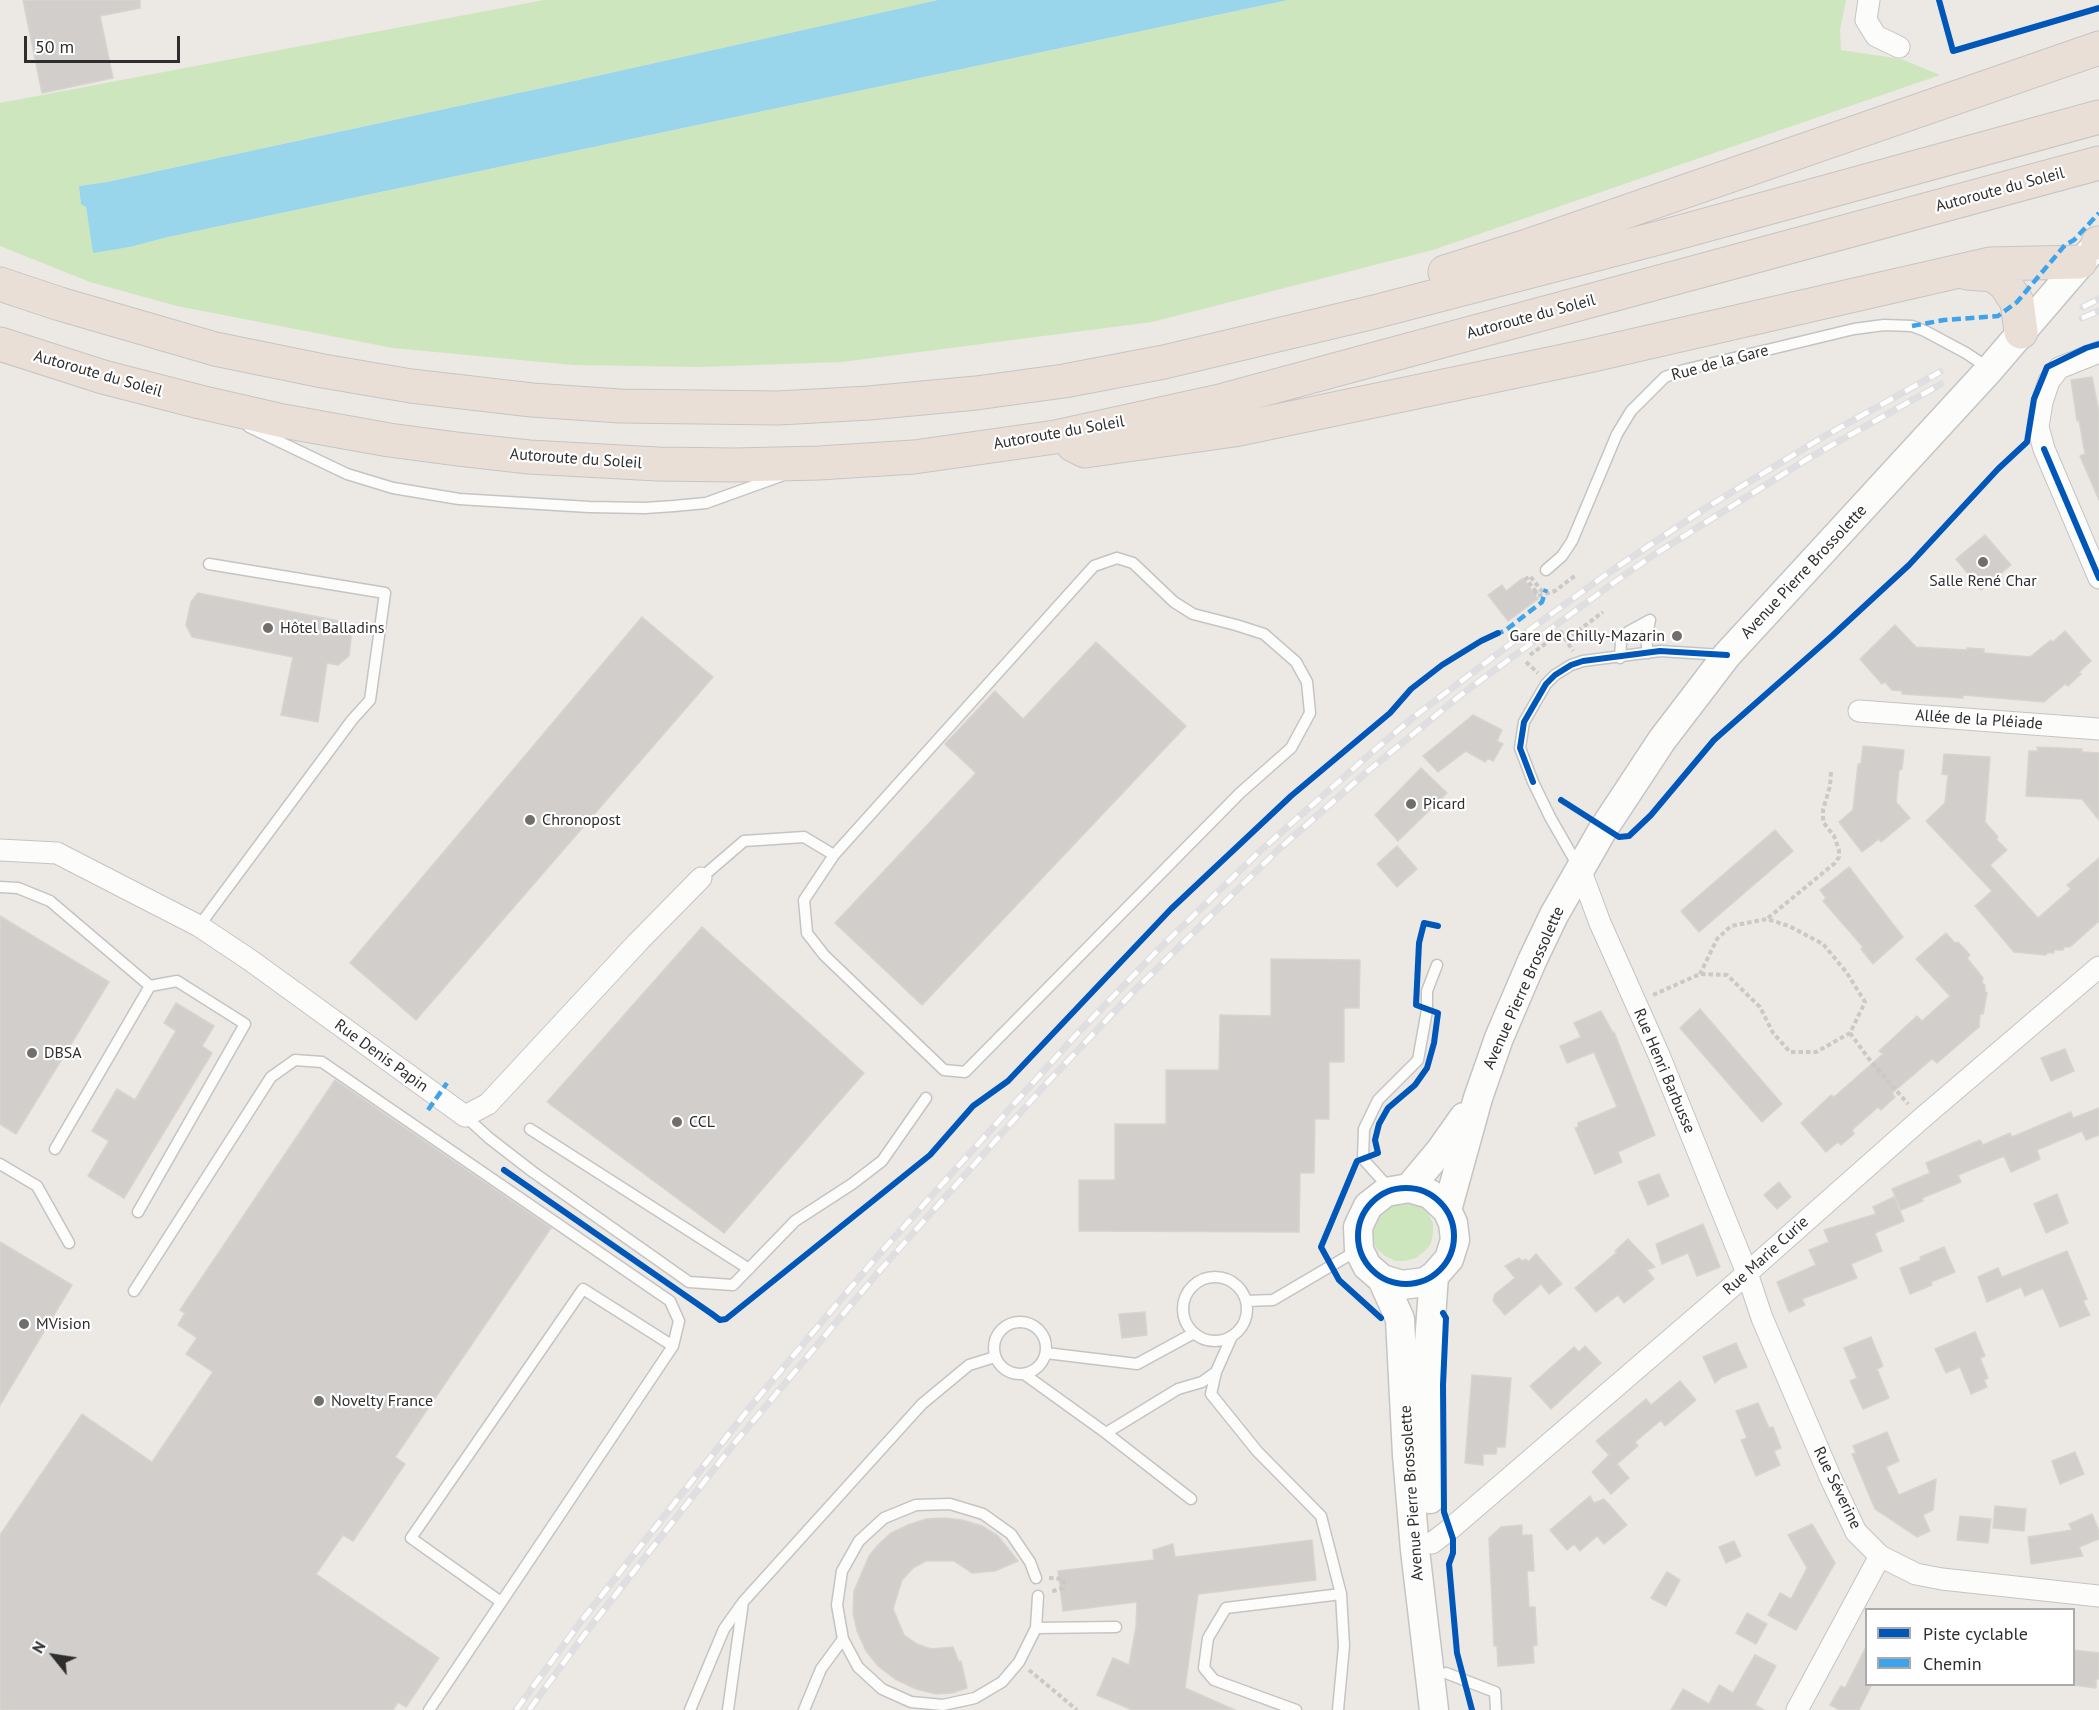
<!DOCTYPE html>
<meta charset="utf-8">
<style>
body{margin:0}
#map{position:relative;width:2099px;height:1710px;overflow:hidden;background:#ece8e4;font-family:"PT Sans",sans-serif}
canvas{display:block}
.legend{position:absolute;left:1865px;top:1608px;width:210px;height:78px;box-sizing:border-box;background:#fff;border:2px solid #ababab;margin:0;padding:8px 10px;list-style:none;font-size:18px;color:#2e2e2e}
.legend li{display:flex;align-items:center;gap:12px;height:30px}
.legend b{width:30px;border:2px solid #ababab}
.north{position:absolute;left:24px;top:1626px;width:60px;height:60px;-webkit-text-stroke:4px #fff;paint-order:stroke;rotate:300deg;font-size:16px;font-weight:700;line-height:24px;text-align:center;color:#2e2e2e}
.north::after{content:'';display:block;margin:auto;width:21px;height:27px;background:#2e2e2e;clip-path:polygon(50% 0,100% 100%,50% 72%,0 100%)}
.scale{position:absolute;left:24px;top:36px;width:156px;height:27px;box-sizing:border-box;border:3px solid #2e2e2e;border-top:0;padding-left:8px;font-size:18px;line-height:21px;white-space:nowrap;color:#2e2e2e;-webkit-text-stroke:4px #fff;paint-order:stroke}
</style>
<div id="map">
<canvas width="2099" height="1710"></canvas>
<ul class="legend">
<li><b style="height:8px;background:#0057b8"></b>Piste cyclable</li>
<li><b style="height:8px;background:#3ea3eb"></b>Chemin</li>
</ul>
<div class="north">N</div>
<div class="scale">50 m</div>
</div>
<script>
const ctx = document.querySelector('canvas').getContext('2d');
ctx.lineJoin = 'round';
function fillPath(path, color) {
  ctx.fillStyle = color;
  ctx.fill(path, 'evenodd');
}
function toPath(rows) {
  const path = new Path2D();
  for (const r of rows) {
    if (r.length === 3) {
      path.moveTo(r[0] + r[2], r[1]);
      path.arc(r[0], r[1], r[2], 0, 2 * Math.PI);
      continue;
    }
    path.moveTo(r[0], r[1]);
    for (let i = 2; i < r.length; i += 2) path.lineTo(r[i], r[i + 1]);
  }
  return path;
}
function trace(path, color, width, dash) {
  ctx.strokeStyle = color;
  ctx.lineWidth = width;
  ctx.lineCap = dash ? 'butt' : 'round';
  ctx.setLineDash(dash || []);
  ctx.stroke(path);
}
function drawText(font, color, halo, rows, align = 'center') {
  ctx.font = font + ' "PT Sans",sans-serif';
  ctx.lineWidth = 4.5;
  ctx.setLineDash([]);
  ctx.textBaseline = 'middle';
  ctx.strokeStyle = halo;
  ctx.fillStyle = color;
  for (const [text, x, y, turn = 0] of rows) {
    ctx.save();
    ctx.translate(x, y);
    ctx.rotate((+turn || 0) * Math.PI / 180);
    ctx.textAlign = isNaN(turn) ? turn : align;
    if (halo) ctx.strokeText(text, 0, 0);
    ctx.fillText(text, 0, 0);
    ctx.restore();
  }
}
fillPath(toPath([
 [544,0,938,0,565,83,107,182,79,186,86,207,93,252,130,247,168,237,1288,0,1846,0,1840,30,1841,50,1901,59,1940,75,1433,250,1152,322,842,362,699,367,573,365,393,348,177,306,90,282,0,246,0,103],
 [1393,1199,1421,1205,1428,1213,1433,1223,1433,1233,1431,1244,1424,1252,1416,1258,1405,1261,1395,1261,1385,1256,1377,1249,1372,1240,1372,1219]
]), '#cee6be');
fillPath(toPath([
 [938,0,1288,0,168,237,130,247,93,253,86,207,81,204,79,186,107,182,565,83]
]), '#99d6ec');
const building = toPath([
 [23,0,140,0,140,8,100,16,113,78,42,93,23,0],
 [2092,377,2099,412,2099,500,2080,456,2085,454,2079,420,2077,421,2071,380,2092,377],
 [1985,535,2011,565,1981,590,1956,559,1985,535],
 [1523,578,1538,599,1508,621,1488,595,1502,585,1506,591,1523,578],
 [198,593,344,622,352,630,349,656,338,665,327,663,318,722,281,715,293,657,192,637,186,625,191,602,198,593],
 [642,617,713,677,416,1020,350,963,642,617],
 [1895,625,1916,647,1967,650,1967,648,1984,649,1984,653,2030,657,2051,640,2053,642,2065,631,2091,661,2079,672,2081,674,2068,686,2065,684,2044,702,1963,695,1963,698,1902,694,1902,691,1892,690,1885,682,1882,684,1860,659,1895,625],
 [1096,642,1186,726,922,1005,835,923,976,773,945,744,995,691,1023,719,1096,642],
 [1473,715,1502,730,1497,741,1503,744,1493,761,1488,758,1485,762,1466,751,1438,772,1423,756,1473,715],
 [1863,746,1904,750,1902,769,1899,770,1896,802,1910,818,1881,842,1879,839,1862,852,1839,822,1853,810,1858,764,1861,764,1863,746],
 [2037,747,2082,749,2082,752,2099,753,2099,820,2082,799,2026,796,2029,751,2038,751,2037,747],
 [1944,754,1990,757,1985,822,1998,837,1996,839,2007,850,1990,865,2038,918,2071,889,2067,885,2099,858,2099,921,2070,947,2064,947,2063,950,2054,950,2054,953,2047,953,2046,955,2014,952,1975,906,1992,891,1926,821,1945,803,1948,775,1942,774,1944,754],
 [1421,768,1447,793,1398,841,1375,815,1421,768],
 [1775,830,1793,851,1699,932,1681,911,1775,830],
 [1397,846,1417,869,1397,887,1377,864,1397,846],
 [1849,867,1903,937,1873,964,1861,949,1863,947,1823,901,1826,898,1820,890,1849,867],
 [0,916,109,982,16,1134,0,1124,0,916],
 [702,927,864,1073,724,1233,547,1102,702,927],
 [1946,933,1955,943,1958,942,1970,955,1967,958,1983,978,1982,983,1985,985,1985,992,1987,993,1983,1014,1980,1014,1979,1027,1937,1063,1932,1059,1892,1093,1895,1097,1881,1110,1878,1107,1852,1130,1854,1134,1841,1145,1838,1142,1826,1152,1801,1123,1831,1095,1834,1097,1883,1054,1879,1051,1917,1016,1922,1021,1950,996,1916,959,1946,933],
 [1271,959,1360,960,1359,1008,1344,1008,1344,1062,1329,1062,1329,1119,1315,1119,1314,1173,1300,1173,1299,1232,1079,1231,1079,1180,1115,1180,1115,1124,1166,1124,1166,1070,1219,1070,1220,1015,1271,1016,1271,959],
 [176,1003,214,1026,202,1046,212,1053,124,1198,88,1176,109,1141,92,1131,117,1089,135,1100,176,1031,164,1023,176,1003],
 [1700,1009,1782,1104,1762,1122,1680,1028,1700,1009],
 [1601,1011,1613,1033,1614,1032,1655,1135,1618,1152,1622,1162,1595,1174,1575,1128,1578,1127,1578,1123,1617,1107,1594,1052,1567,1063,1560,1046,1581,1037,1574,1023,1601,1011],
 [2065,1049,2074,1071,2051,1081,2041,1058,2065,1049],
 [335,1080,551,1228,395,1457,405,1464,353,1541,343,1535,316,1574,439,1658,406,1707,398,1702,393,1710,0,1710,0,1535,82,1414,152,1462,213,1372,186,1354,197,1338,178,1325,185,1313,180,1310,335,1080],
 [2099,1108,2099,1135,2086,1140,2082,1131,2037,1150,2040,1159,2011,1172,2004,1156,1958,1175,1961,1182,1922,1198,1923,1201,1901,1210,1892,1189,1930,1173,1926,1163,1980,1140,1983,1145,2010,1133,2012,1137,2071,1112,2073,1118,2099,1108],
 [1659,1174,1669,1196,1648,1205,1638,1182,1659,1174],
 [1779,1182,1791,1197,1777,1209,1764,1195,1779,1182],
 [2057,1194,2068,1223,2046,1233,2034,1204,2057,1194],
 [1894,1197,1904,1221,1875,1233,1882,1251,1851,1264,1857,1278,1802,1299,1805,1305,1789,1312,1777,1282,1816,1265,1809,1250,1829,1242,1824,1230,1876,1214,1873,1207,1894,1197],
 [1703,1224,1720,1267,1697,1276,1688,1253,1662,1264,1656,1244,1703,1224],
 [1628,1239,1655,1267,1647,1270,1654,1279,1624,1303,1618,1295,1596,1312,1575,1288,1617,1252,1615,1251,1628,1239],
 [0,1242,72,1285,0,1405,0,1242],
 [1944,1247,1955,1272,1931,1282,1932,1285,1910,1294,1900,1268,1921,1260,1920,1257,1944,1247],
 [2067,1251,2087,1299,2083,1301,2090,1315,2060,1327,2043,1288,2025,1296,2021,1287,1987,1302,1978,1277,1998,1268,2002,1277,2067,1251],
 [1536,1254,1562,1284,1549,1294,1541,1284,1505,1315,1493,1301,1495,1294,1515,1278,1505,1266,1519,1258,1522,1261,1526,1259,1528,1262,1536,1254],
 [1145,1312,1147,1335,1122,1338,1119,1314,1145,1312],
 [1975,1332,1985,1356,1980,1358,1988,1378,1984,1380,1987,1387,1971,1394,1960,1367,1946,1373,1935,1349,1975,1332],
 [1871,1337,1883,1366,1877,1369,1889,1398,1863,1409,1850,1381,1857,1378,1844,1348,1871,1337],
 [1736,1343,1747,1367,1722,1377,1715,1383,1703,1357,1736,1343],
 [1585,1346,1601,1363,1551,1409,1530,1386,1574,1347,1579,1352,1585,1346],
 [1472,1375,1511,1378,1505,1447,1497,1447,1496,1454,1483,1454,1483,1465,1465,1463,1472,1375],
 [1680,1381,1696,1400,1665,1426,1661,1420,1635,1442,1638,1446,1617,1464,1629,1478,1611,1494,1592,1472,1609,1455,1596,1441,1646,1399,1651,1405,1680,1381],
 [1758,1403,1769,1428,1773,1427,1781,1448,1774,1451,1780,1465,1756,1476,1741,1440,1747,1438,1736,1411,1758,1403],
 [1887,1432,1899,1461,1886,1467,1899,1495,1936,1479,1933,1510,1923,1515,1930,1531,1917,1537,1875,1509,1852,1454,1856,1453,1853,1446,1887,1432],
 [2075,1452,2084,1474,2060,1484,2052,1461,2075,1452],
 [1590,1496,1594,1503,1604,1499,1627,1525,1604,1544,1597,1536,1580,1551,1574,1544,1567,1550,1550,1530,1590,1496],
 [1995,1506,2026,1509,2024,1531,1993,1528,1995,1506],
 [2092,1514,2099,1531,2099,1539,2079,1547,2083,1556,2031,1564,2028,1537,2072,1530,2069,1524,2092,1514],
 [1960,1516,1991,1519,1988,1543,1957,1540,1960,1516],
 [945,1518,962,1520,982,1526,998,1536,1018,1561,995,1571,972,1573,954,1561,926,1561,913,1568,902,1580,893,1609,904,1635,917,1644,931,1649,953,1647,959,1662,961,1661,967,1688,952,1693,936,1694,916,1689,895,1679,878,1666,866,1651,857,1631,853,1613,854,1591,869,1556,879,1544,891,1533,908,1525,926,1519,945,1518],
 [1812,1524,1835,1563,1796,1630,1768,1615,1780,1593,1791,1599,1807,1568,1788,1535,1812,1524],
 [1522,1525,1522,1535,1532,1535,1534,1571,1527,1571,1529,1607,1535,1607,1537,1645,1533,1646,1534,1663,1498,1666,1497,1646,1494,1646,1489,1538,1501,1527,1522,1525],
 [1312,1540,1316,1580,1198,1594,1185,1688,1235,1710,1132,1710,1097,1695,1113,1658,1129,1665,1136,1627,1137,1602,1063,1611,1058,1571,1154,1560,1153,1550,1173,1544,1175,1557,1312,1540],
 [1734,1541,1741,1556,1726,1563,1719,1547,1734,1541],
 [1667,1572,1680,1580,1666,1606,1651,1598,1667,1572],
 [1747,1613,1767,1624,1756,1644,1736,1633,1747,1613],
 [1866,1647,1866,1684,1872,1684,1859,1710,1840,1710,1830,1705,1841,1686,1845,1688,1866,1647],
 [2073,1650,2099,1653,2099,1679,2096,1679,2096,1688,2073,1685,2073,1650],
 [1755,1655,1776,1666,1755,1705,1764,1710,1671,1710,1683,1689,1709,1704,1719,1685,1733,1693,1755,1655]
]);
fillPath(building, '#d1cecb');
trace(building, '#d7d4d0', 1.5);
const service = toPath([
 [249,427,347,474,393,488,459,499,589,507,645,508,674,506,706,503,781,476],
 [1117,558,1133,563,1174,602,1193,614,1236,625,1264,634,1296,662,1307,682,1310,713,1291,748,1240,793,965,1072,944,1070,824,955,807,933,804,900,834,855,1094,566,1117,558],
 [1546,570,1562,556,1572,541,1617,434,1631,411,1665,377,1684,370,1854,329,1884,325,1912,326,1925,331,1966,353,1990,369],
 [1648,653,1646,639,1650,620],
 [1620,658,1621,642,1628,632,1650,620],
 [1578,866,1550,817,1533,782,1520,748,1524,722,1546,684,1555,675,1571,665,1583,661,1660,651,1722,655],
 [701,878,744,841,804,837,834,855],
 [0,887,18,888,50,901,150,986,177,981,245,1024,138,1212],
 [199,926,352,720,370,700,385,593,209,564],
 [465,1116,489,1138,533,1172,689,1282,733,1285,795,1221,852,1184,882,1161,926,1098],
 [530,1129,749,1269],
 [55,1149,150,986],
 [0,1164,37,1186,69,1243],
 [1391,1190,1363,1159,1364,1129,1378,1100,1418,1060,1427,1010,1427,991,1437,965],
 [1215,1309,32],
 [134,1291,271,1077,295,1060,322,1062,670,1301,679,1321,673,1346,429,1710],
 [1246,1301,1273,1300,1358,1250],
 [1020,1348,26],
 [1232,1336,1216,1372,1211,1394,1257,1451,1321,1516,1341,1594,1344,1646,1338,1710],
 [1046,1353,1137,1364,1194,1333],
 [1024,1374,1106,1433],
 [1191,1499,1106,1433,1178,1389,1202,1382,1216,1372],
 [1036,1578,1030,1562,1011,1534,983,1514,950,1504,916,1505,884,1518,859,1541,842,1571,837,1605,843,1639,858,1667,882,1689,911,1702,943,1705,975,1698,1002,1682,1019,1662,1036,1628,1038,1596],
 [501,1602,411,1538,583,1289,673,1346],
 [1036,1628,1116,1627],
 [1446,1673,1495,1692,1496,1710],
 [690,1710,724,1629,741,1605],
 [728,1710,743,1602,922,1404,969,1365,995,1357],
 [804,1710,821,1669,843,1639],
 [1296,1710,1214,1680,1204,1668,1208,1638,1226,1608,1341,1594]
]);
const minor = toPath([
 [1869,0,1866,20,1876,36,1899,47],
 [2099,352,2059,368,2049,381,2042,402,2038,427,2044,449,2099,578],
 [1859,711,2099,729],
 [0,850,57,853,199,926,250,960,465,1116,488,1104,638,942,701,878],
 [1580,869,1600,923,1659,1055,1747,1273,1762,1318,1831,1479,1856,1532,1880,1556,1916,1574,1942,1579,2099,1596],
 [1432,1543,1449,1530,1728,1290,1921,1119,2099,967],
 [1797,1710,1880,1556]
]);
const secondary = toPath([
 [1409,1188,1430,1194,1447,1210,1453,1223,1455,1240,1449,1259,1434,1276,1425,1282,1402,1285,1382,1279,1367,1266,1359,1250,1358,1227,1368,1206,1386,1192,1409,1188,1440,1151,1464,1117],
 [1447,1210,1478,1098,1499,1038,1532,961,1554,915,1602,831,1662,740,1727,655,1990,369,2091,251],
 [1382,1279,1400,1319,1407,1455,1415,1550,1434,1710],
 [1430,1499,1428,1357,1434,1276]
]);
const motorway = toPath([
 [2098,243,2099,243],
 [1445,272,1524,247,2099,48],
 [1967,273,1993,275,2005,284,2017,302,2021,332],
 [0,284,60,304,215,349,323,371,411,386,532,400,620,406,778,408,869,403,976,393,1064,381,1164,362,1374,312,1662,237,2099,117],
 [0,344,103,377,200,402,283,421,389,440,457,449,529,457,658,464,735,465,819,463,914,457,1055,437,1224,400,2099,163],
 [1073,445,1085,451,1234,430,1588,356,1990,264,2080,262]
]);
trace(service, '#c5c4c5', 13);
trace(minor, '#c5c4c5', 23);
trace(secondary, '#c5c4c5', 31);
trace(motorway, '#c6c5c4', 35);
trace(toPath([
 [1536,592,1526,579,1530,576,1544,594],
 [1534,594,1536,592,1538,596,1555,591,1576,575],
 [1566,640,1603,612],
 [1530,655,1561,632,1573,651],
 [1526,662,1538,673],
 [1768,918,1835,863,1839,857,1839,850,1834,836,1823,822,1823,810,1830,786,1831,772],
 [1653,995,1700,974,1727,975,1760,1007,1773,1033,1790,1052,1816,1052,1850,1033,1865,1002,1847,973,1823,944,1789,926,1767,919,1731,926,1717,939,1700,974],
 [1850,1033,1869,1059,1908,1104],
 [1049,1578,1063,1579,1064,1584,1063,1588,1050,1592],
 [1029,1670,1077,1710]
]), '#c9c9c8', 4, [4.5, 3]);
trace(service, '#fcfcfb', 10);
trace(minor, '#fcfcfb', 21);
trace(secondary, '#fcfcfb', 28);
trace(motorway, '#eadfd6', 33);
const rail = toPath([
 [2083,307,2099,299],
 [2082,318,2099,311],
 [516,1710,579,1624,751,1406,874,1260,1075,1036,1156,952,1259,852,1370,754,1415,716,1525,633,1611,571,1709,506,1823,437,1940,372],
 [529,1710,584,1635,733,1445,882,1268,1045,1085,1133,992,1279,849,1368,771,1462,694,1616,581,1652,556,1809,458,1941,384]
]);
trace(rail, '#dfdfe1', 7);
trace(rail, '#fff', 4.5, [14]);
trace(toPath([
 [1912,326,1944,320,1998,316,2017,302,2065,245,2074,240,2099,213],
 [1495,635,1506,630,1542,602,1546,589],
 [428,1110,447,1083]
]), '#3ea3eb', 4.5, [9, 4.5]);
trace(toPath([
 [1939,0,1953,51,2099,8],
 [2044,449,2099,578],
 [1533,782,1520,748,1524,722,1546,684,1555,675,1571,665,1583,661,1660,651,1727,655],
 [1561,800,1619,837,1629,836,1651,815,1714,740,1832,636,1909,565,1998,469,2027,442,2034,399,2047,367,2086,348,2099,344],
 [504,1170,712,1314,720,1320,726,1319,930,1155,973,1106,1008,1081,1171,909,1291,796,1390,713,1411,689,1442,665,1481,641,1498,633],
 [1406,1236,48],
 [1443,1313,1446,1318,1443,1385,1444,1512,1453,1539,1453,1553,1449,1564,1457,1653,1472,1710],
 [1381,1318,1339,1280,1321,1247,1357,1161,1378,1153,1375,1140,1379,1124,1388,1108,1415,1085,1427,1068,1434,1043,1438,1013,1416,1005,1419,943,1424,923,1438,926]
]), '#0057b8', 6);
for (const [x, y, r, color] of [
 [1983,562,6,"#706f6e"],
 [268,628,6,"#706f6e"],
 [1677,636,6,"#706f6e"],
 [1411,804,6,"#706f6e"],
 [530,820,6,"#706f6e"],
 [32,1053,6,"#706f6e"],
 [677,1122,6,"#706f6e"],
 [24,1324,6,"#706f6e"],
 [319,1401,6,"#706f6e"]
]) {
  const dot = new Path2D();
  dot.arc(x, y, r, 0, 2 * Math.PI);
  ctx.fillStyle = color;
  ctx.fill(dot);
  trace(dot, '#fff', 2);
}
drawText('16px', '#2e2e2e', '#fff', [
 ["Autoroute du Soleil",2000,190,-15],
 ["Autoroute du Soleil",1531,317,-15],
 ["Rue de la Gare",1720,363,-15],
 ["Autoroute du Soleil",98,374,16],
 ["Autoroute du Soleil",1059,433,-10],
 ["Autoroute du Soleil",576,459,4],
 ["Avenue Pierre Brossolette",1804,572,-47],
 ["Allée de la Pléiade",1979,720,4],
 ["Avenue Pierre Brossolette",1524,988,-66],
 ["Rue Denis Papin",381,1056,36],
 ["Rue Henri Barbusse",1664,1071,67],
 ["Rue Marie Curie",1766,1256,-42],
 ["Rue Séverine",1837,1488,64],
 ["Avenue Pierre Brossolette",1412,1493,-94]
]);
drawText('16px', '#2e2e2e', '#fff', [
 ["Salle René Char",1983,581,"center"],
 ["Hôtel Balladins",280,628],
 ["Gare de Chilly-Mazarin",1665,636,"right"],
 ["Picard",1423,804],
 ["Chronopost",542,820],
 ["DBSA",44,1053],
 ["CCL",689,1122],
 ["MVision",36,1324],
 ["Novelty France",331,1401]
], 'left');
</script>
